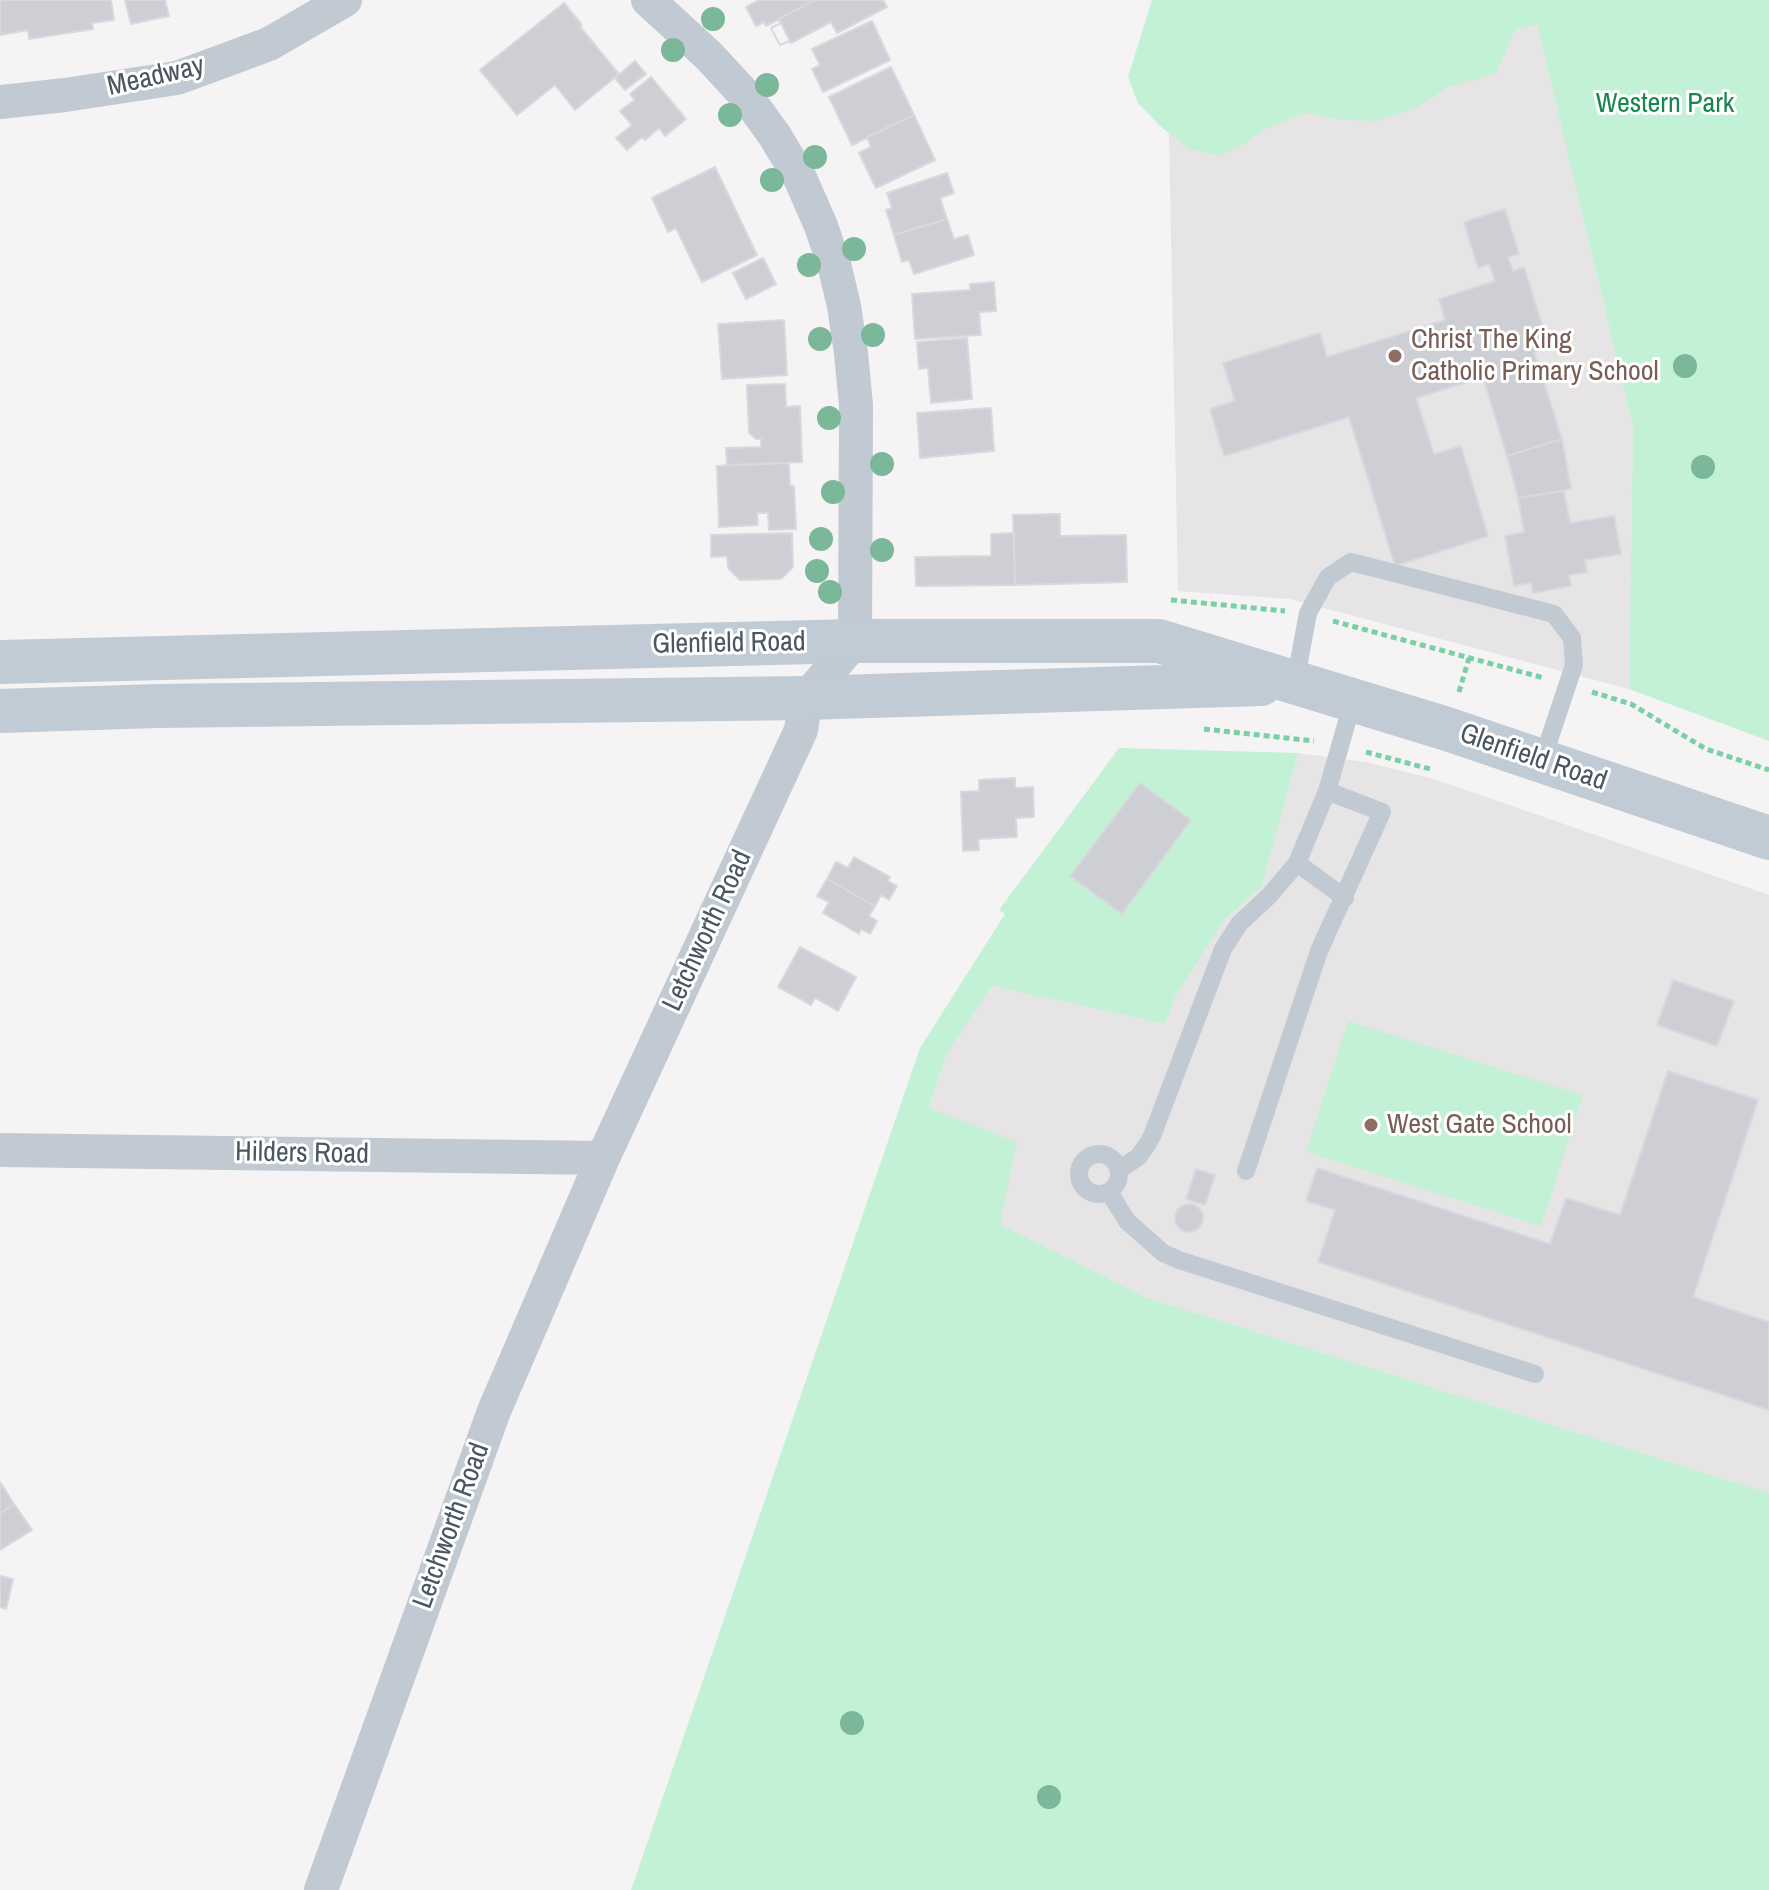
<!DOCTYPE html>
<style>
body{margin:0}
canvas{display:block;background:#f5f3f3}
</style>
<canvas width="1769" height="1890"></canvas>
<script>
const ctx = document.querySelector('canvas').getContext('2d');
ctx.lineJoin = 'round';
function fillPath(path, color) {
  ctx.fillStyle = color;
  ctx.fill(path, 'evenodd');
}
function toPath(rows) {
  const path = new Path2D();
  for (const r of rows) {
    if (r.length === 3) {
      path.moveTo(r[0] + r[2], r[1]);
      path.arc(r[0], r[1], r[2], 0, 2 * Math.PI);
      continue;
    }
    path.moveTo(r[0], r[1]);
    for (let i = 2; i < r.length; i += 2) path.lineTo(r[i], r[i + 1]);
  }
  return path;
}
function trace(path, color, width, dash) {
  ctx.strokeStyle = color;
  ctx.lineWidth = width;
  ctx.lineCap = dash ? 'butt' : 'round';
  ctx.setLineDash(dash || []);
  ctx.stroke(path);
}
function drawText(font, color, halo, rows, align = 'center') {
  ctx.font = font + ' "Archivo Narrow",sans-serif';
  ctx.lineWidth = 6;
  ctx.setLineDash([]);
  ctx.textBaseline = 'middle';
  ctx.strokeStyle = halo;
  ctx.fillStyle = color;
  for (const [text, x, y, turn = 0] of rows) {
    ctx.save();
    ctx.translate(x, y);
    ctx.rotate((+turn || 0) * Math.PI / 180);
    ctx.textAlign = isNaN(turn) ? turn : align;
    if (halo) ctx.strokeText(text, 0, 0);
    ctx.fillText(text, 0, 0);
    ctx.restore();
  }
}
fillPath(toPath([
 [1537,23,1633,427,1629,689,1290,599,1178,591,1169,131],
 [1298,753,1366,762,1434,779,1769,895,1769,1493,1145,1297,1000,1224,929,1109,947,1053,992,986,1165,1024,1174,999,1224,920,1262,886]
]), '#e6e4e5');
fillPath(toPath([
 [1152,0,1769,0,1769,741,1629,689,1633,427,1537,24,1515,30,1496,74,1450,86,1414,109,1375,121,1336,119,1305,113,1265,129,1241,146,1219,156,1189,149,1160,126,1138,103,1128,77],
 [1119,748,1298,753,1262,886,1224,920,1174,999,1165,1024,992,986,947,1053,929,1108,1017,1142,1000,1224,1145,1297,1769,1493,1769,1890,631,1890,920,1048,1005,914,999,910],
 [1348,1021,1583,1095,1541,1226,1306,1152]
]), '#c3f1d5');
const building = toPath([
 [0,0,111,0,114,20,92,23,93,29,29,39,28,30,0,35,0,0],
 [125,0,165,0,169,16,131,24,125,0],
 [759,0,815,0,766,26,764,22,756,26,746,7,759,0],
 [815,0,883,0,887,7,837,33,831,22,791,43,790,41,780,45,771,28,781,23,778,19,815,0],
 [564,3,582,25,580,27,619,74,575,110,555,85,517,115,480,70,564,3],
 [872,21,890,60,823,92,812,69,820,65,812,49,872,21],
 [781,23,790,41,780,45,771,28,781,23],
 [635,61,646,74,625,90,615,78,635,61],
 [891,67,914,115,852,145,829,97,891,67],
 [651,77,686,119,665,136,659,128,645,140,642,137,627,150,616,138,632,125,620,111,635,100,630,94,651,77],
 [914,115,935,160,876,188,859,153,871,147,867,137,914,115],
 [715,167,757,255,702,282,676,228,668,232,652,198,715,167],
 [947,173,954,193,940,198,947,219,894,235,886,210,892,208,887,193,947,173],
 [1505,209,1519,254,1508,257,1513,271,1524,267,1549,347,1534,352,1562,439,1507,456,1483,377,1416,398,1434,454,1461,446,1488,536,1395,566,1349,417,1224,456,1210,409,1235,401,1223,363,1320,333,1327,357,1445,320,1439,299,1495,281,1489,264,1478,268,1464,222,1505,209],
 [947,219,954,239,968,235,974,255,914,274,909,260,902,262,894,235,947,219],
 [763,258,776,284,746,299,733,273,763,258],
 [994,282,996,311,979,312,981,335,915,339,912,294,970,290,970,284,994,282],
 [784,320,787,375,722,379,718,324,784,320],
 [967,338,972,399,931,403,928,368,919,369,917,342,967,338],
 [785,384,786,407,800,406,802,462,727,465,726,448,761,447,761,439,756,439,749,433,747,385,785,384],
 [991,408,994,451,920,458,917,413,991,408],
 [1562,439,1571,489,1518,498,1507,456,1562,439],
 [789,463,790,486,794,486,796,529,769,530,768,513,757,513,758,525,719,527,717,466,789,463],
 [1564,491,1570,523,1614,516,1621,554,1585,560,1587,572,1569,575,1571,586,1533,593,1531,583,1514,586,1505,536,1524,532,1518,498,1564,491],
 [1060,514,1060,536,1126,535,1127,582,1015,585,1013,515,1060,514],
 [792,533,793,567,781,579,740,580,728,568,727,556,711,557,711,535,792,533],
 [1014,533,1015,585,916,586,915,557,991,556,991,534,1014,533],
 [1015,778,1015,788,1033,787,1034,817,1016,818,1017,837,978,839,979,850,963,851,961,792,979,791,979,780,1015,778],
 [1140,783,1191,820,1122,914,1070,876,1140,783],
 [854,857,890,877,888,881,897,886,889,900,881,895,875,906,827,879,836,862,848,868,854,857],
 [827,879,875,906,869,916,877,921,870,934,861,929,859,934,823,913,829,902,817,896,827,879],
 [800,947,856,977,838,1011,815,998,811,1005,778,987,800,947],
 [1673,980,1734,1001,1717,1046,1657,1025,1673,980],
 [1668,1071,1758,1100,1693,1297,1769,1322,1769,1410,1318,1262,1335,1210,1306,1201,1317,1168,1550,1244,1566,1198,1620,1215,1668,1071],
 [1196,1169,1215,1175,1205,1205,1186,1199,1196,1169],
 [1189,1218,14],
 [0,1482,14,1504,0,1514,0,1482],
 [14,1504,32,1530,0,1550,0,1514,14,1504],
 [0,1576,13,1579,6,1609,0,1607,0,1576]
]);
fillPath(building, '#cdcfd5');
trace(building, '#d7d9de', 2);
trace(toPath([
 [1171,600,1285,611],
 [1333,621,1544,678],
 [1459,692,1469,658],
 [1592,692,1631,704,1706,749,1769,770],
 [1204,729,1314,741],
 [1366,752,1430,769]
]), '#7ad0a6', 5, [6, 4]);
trace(toPath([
 [1295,683,1308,613,1328,577,1351,562,1554,614,1572,638,1574,665,1542,761],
 [1297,863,1345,898],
 [1099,1174,20],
 [1119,1170,1138,1157,1147,1145,1152,1136,1223,949,1239,924,1269,896,1297,863,1327,791,1353,701],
 [1246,1171,1319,951,1382,812,1327,791],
 [1109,1192,1127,1221,1163,1253,1179,1260,1535,1374]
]), '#c1cad2', 18);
trace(toPath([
 [0,102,65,95,177,78,269,44,345,0],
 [0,1150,603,1158],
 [321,1890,494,1411,603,1158,801,730,806,698,855,641,856,405,851,353,844,306,834,264,821,226,800,178,775,136,746,96,709,56,648,0]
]), '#c1cad2', 34);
trace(toPath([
 [0,662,855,641,1159,641,1447,729,1769,838],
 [0,711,158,706,806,698,1261,684]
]), '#c1cbd6', 44);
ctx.fillStyle = '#7bb799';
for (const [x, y] of [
 [713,19],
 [673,50],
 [767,85],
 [730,115],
 [815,157],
 [772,180],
 [854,249],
 [809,265],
 [873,335],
 [820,339],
 [1685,366],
 [829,418],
 [882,464],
 [1703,467],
 [833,492],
 [821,539],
 [882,550],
 [817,571],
 [830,592],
 [852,1723],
 [1049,1797]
]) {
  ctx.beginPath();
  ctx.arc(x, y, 12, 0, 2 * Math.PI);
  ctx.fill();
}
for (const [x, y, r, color] of [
 [1395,356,8,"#8d6e63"],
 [1371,1125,8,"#8d6e63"]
]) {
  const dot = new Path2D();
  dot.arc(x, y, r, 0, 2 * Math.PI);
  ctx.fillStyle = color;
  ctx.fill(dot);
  trace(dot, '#fff', 3);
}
drawText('28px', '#4a5661', '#fff', [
 ["Meadway",156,77,-13],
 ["Glenfield Road",729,644,-1],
 ["Glenfield Road",1533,758,19],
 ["Letchworth Road",708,931,-65],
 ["Hilders Road",302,1154,1],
 ["Letchworth Road",452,1526,-70]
]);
drawText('28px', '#17864f', '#fff', [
 ["Western Park",1665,104]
]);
drawText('28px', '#785e54', '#fff', [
 ["Christ The King",1411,340],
 ["Catholic Primary School",1411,372],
 ["West Gate School",1387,1125]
], 'left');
</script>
